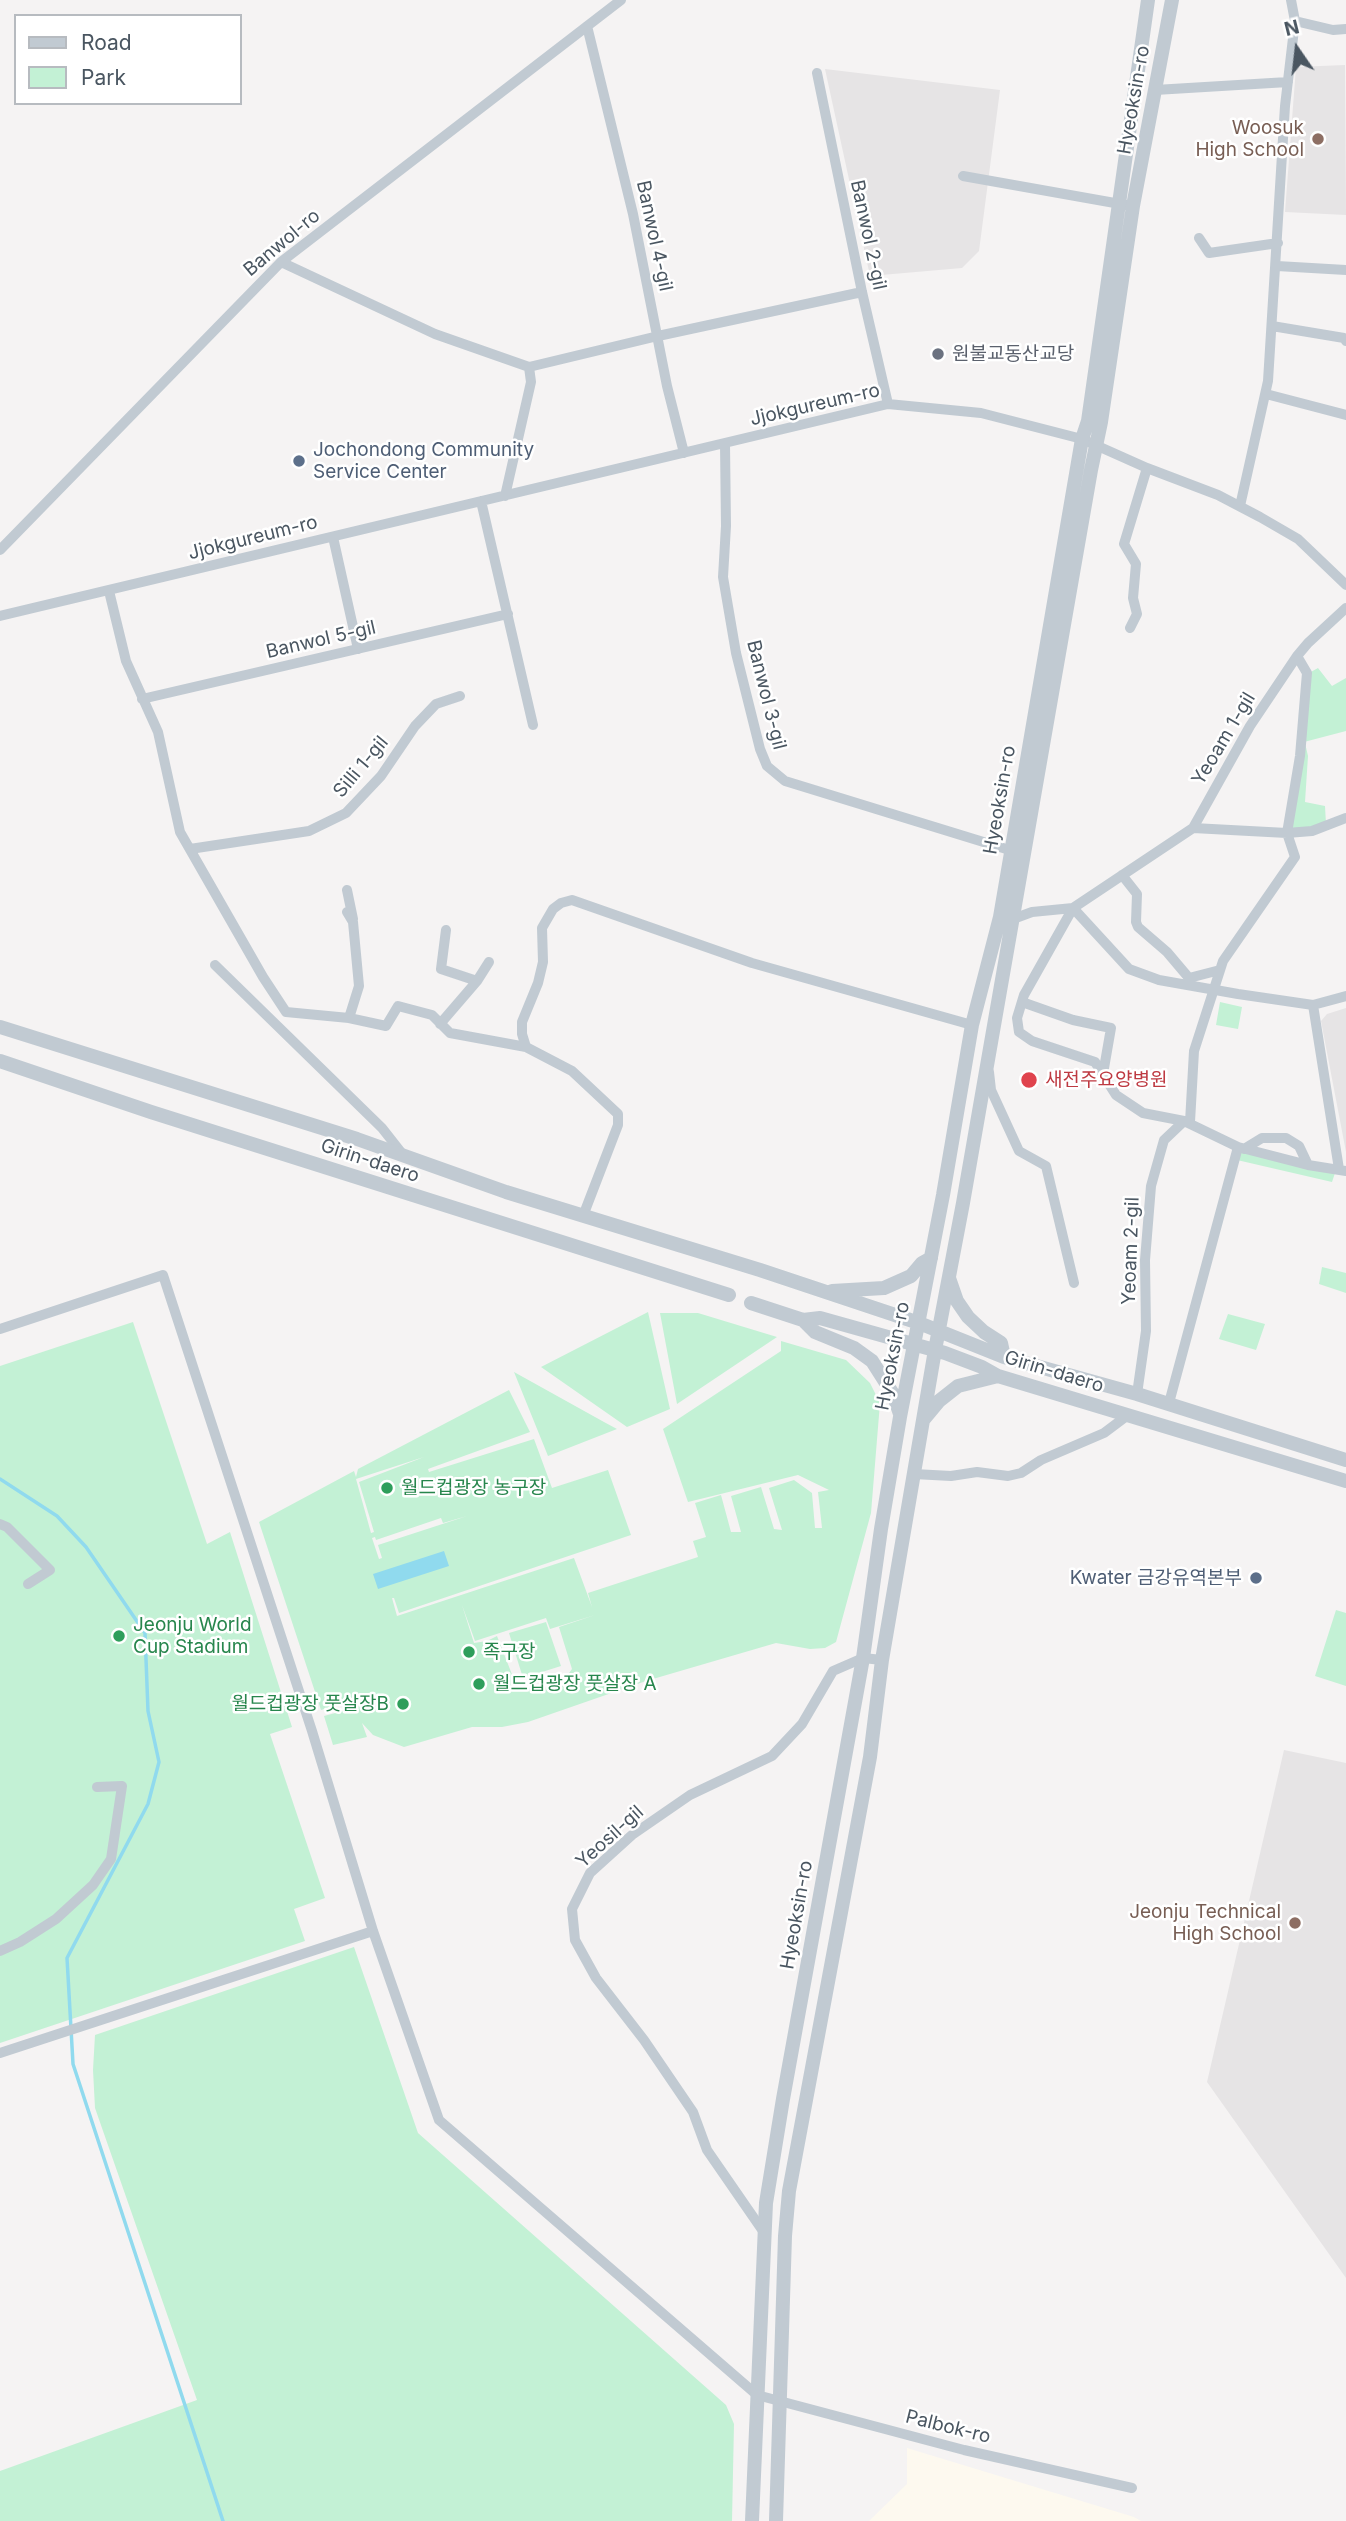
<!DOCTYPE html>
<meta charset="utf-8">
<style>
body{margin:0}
#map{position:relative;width:1346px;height:2521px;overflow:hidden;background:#f5f3f3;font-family:Inter,sans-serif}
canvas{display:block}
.legend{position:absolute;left:14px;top:14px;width:228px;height:91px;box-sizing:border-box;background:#fff;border:2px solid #b7bbc0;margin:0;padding:9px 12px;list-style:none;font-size:21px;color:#4a5661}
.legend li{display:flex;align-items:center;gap:14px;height:35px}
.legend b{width:35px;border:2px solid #b7bbc0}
.north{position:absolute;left:1262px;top:14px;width:70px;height:70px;-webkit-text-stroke:5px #fff;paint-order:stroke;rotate:346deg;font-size:19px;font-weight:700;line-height:28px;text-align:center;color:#4a5661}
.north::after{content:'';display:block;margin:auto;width:24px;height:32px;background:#4a5661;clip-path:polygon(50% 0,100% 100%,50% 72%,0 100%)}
</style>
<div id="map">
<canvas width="1346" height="2521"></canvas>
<ul class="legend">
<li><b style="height:9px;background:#c1cad2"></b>Road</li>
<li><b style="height:19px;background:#c3f1d5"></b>Park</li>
</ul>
<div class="north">N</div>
</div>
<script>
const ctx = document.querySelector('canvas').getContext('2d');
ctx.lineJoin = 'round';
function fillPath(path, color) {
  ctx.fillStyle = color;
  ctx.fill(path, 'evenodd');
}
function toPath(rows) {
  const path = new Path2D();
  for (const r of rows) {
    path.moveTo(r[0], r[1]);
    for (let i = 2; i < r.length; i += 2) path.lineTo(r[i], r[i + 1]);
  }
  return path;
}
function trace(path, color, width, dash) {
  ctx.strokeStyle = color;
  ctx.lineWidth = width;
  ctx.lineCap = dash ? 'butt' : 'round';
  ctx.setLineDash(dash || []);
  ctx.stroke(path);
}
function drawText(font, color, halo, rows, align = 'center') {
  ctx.font = font + ' Inter,"Noto Sans KR",sans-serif';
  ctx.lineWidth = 5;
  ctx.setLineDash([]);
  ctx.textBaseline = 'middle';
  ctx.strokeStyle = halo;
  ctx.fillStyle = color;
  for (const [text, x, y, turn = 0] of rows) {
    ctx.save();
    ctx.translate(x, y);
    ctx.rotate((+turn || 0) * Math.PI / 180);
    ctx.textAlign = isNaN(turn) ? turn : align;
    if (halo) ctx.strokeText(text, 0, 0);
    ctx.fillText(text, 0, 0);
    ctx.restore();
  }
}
fillPath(toPath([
 [907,2448,1134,2517,1141,2521,869,2521,907,2484]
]), '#fdf9ef');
fillPath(toPath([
 [1345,65,1346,215,1285,212,1296,67],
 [825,69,1000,90,979,251,962,268,870,276],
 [1346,1008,1346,1152,1321,1021,1327,1014],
 [1284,1750,1346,1763,1346,2278,1207,2082]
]), '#e6e4e5');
fillPath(toPath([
 [1318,668,1332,686,1346,678,1346,731,1304,742,1309,673],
 [1305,743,1308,756,1305,802,1325,806,1326,824,1289,832],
 [1220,1002,1242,1007,1238,1029,1216,1025],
 [1239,1150,1335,1173,1332,1182,1237,1160],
 [1322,1267,1346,1273,1346,1293,1319,1284],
 [648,1312,670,1409,627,1427,541,1367],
 [660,1313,698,1313,777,1337,677,1404],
 [1228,1314,1265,1324,1256,1350,1219,1339],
 [133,1322,207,1544,230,1532,292,1727,270,1734,325,1898,294,1909,305,1941,0,2043,0,1366],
 [781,1341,846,1360,870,1383,880,1403,871,1513,836,1642,825,1648,810,1649,776,1643,646,1681,528,1722,502,1727,472,1727,404,1747,373,1735,362,1723,367,1737,333,1745,324,1716,350,1709,343,1704,321,1710,259,1522,354,1471,356,1477,358,1469,509,1390,530,1432,428,1469,429,1472,534,1439,552,1488,608,1470,631,1535,399,1613,394,1598,392,1598,397,1616,574,1558,592,1607,588,1593,698,1557,693,1541,706,1537,695,1503,721,1495,731,1532,741,1532,731,1496,761,1487,774,1529,782,1530,769,1488,794,1480,812,1493,815,1528,822,1528,818,1492,829,1490,798,1475,688,1502,663,1429,781,1351],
 [424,1457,359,1482,374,1532,371,1533,356,1479],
 [467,1516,378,1545,382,1558,379,1559,372,1538,375,1537,376,1540,441,1518,443,1523],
 [462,1605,475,1641,546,1618,550,1629,595,1615,559,1627,572,1669,564,1680,549,1687,533,1689,522,1685,513,1677,497,1636,487,1641,474,1643],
 [514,1372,604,1422,617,1429,548,1456],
 [1336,1610,1346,1613,1346,1686,1315,1676],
 [546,1622,561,1666,523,1678,509,1633],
 [354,1947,418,2133,726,2405,734,2424,732,2521,0,2521,0,2471,197,2400,95,2108,93,2070,95,2035]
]), '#c3f1d5');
fillPath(toPath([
 [444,1551,449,1566,378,1589,373,1574]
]), '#90daee');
trace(toPath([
 [0,1479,57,1516,86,1547,145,1633,148,1711,159,1762,148,1804,67,1958,73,2064,223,2521]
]), '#90daee', 3.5);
trace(toPath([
 [1295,21,1333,30,1346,29],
 [587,26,633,214,667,386,684,453],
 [817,73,862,292,888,404],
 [1155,90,1288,82],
 [963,176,1126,205],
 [1199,238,1209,253,1278,243],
 [281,262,435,334,529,367,531,382,505,496],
 [1277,266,1346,270],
 [1272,326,1344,338,1346,341],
 [529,367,658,336,862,292],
 [1266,394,1346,415],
 [725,444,726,526,723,577,736,653,760,749,767,766,785,781,1016,852],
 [481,501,533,725],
 [1240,506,1268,381,1285,106,1295,21,1291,0],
 [333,537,358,649],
 [0,550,281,262,621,0],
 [109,591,126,661,158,732,180,832,263,977,286,1012],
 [0,616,888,404,981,413,1082,439,1147,468,1218,495,1260,517,1298,539,1346,585],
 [1130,628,1137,614,1133,598,1136,564,1124,544,1147,468],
 [142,699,508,614],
 [1193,828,1287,833,1312,831,1346,818],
 [190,849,309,831,346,813,381,776,415,726,436,704,460,696],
 [1122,875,1137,894,1136,922,1138,927,1167,952,1189,978,1220,970],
 [347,890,353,919],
 [347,912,353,922,359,986,349,1018],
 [1008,918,1013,919,1032,912,1073,908,1193,828,1250,726,1297,656,1308,643,1346,608],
 [446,930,441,969,477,981],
 [215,965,382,1128,404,1156],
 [1022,1002,1073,1020,1111,1028,1103,1074],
 [1313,1005,1339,1169],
 [286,1012,349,1018,386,1026,398,1006,432,1015,450,1033,526,1047,572,1071,618,1114,618,1125,583,1216],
 [440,1024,477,981,489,962],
 [526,1047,522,1034,522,1022,538,983,543,962,542,928,553,909,561,903,572,900,752,963,972,1025],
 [989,1072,991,1090,1019,1151,1046,1166,1074,1283],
 [1184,1121,1143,1113,1116,1095,1095,1062,1032,1041,1019,1032,1017,1018,1024,995,1073,908,1129,969,1159,980,1238,994,1313,1005,1346,996],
 [1190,1122,1194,1051,1223,961,1295,857,1287,833,1300,756,1307,673,1297,656],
 [1244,1149,1262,1138,1286,1138,1299,1146,1308,1165],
 [0,1329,163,1275,312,1731,373,1931,439,2120,757,2395,964,2450,1132,2488],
 [1137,1394,1146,1331,1145,1260,1151,1186,1164,1140,1184,1121,1238,1147,1308,1165,1346,1171],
 [1169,1403,1238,1147],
 [914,1474,951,1476,977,1472,1008,1476,1021,1473,1041,1460,1104,1433,1128,1415],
 [0,1524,7,1527,50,1570,28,1584],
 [0,1951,20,1942,56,1919,93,1885,111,1859,122,1786,97,1787],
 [0,2053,373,1931],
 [765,2234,707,2150,693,2112,644,2040,596,1978,575,1940,572,1909,590,1873,632,1835,690,1795,772,1756,802,1724,833,1671,863,1658,882,1660]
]), '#c1cad2', 10);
trace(toPath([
 [0,1027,357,1139,506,1192,760,1270,919,1323,1004,1357,1137,1394,1346,1460],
 [0,1061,151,1112,729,1295],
 [949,1278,957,1301,968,1317,984,1332,1001,1343,1004,1357],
 [832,1291,884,1288,911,1276,922,1263,931,1258],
 [751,1303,803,1320,820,1318,945,1353,982,1367,998,1376,1346,1481],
 [803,1320,815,1332,854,1348,872,1361,893,1394,900,1414],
 [924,1419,939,1401,958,1386,998,1376],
 [752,2521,766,2203,783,2099,863,1658,881,1529,900,1417,943,1195,972,1025,1000,917,1082,439,1088,421,1148,0],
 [776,2521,785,2236,789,2191,870,1757,882,1660,935,1350,963,1203,1091,470,1101,422,1133,206,1172,0]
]), '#c1cad2', 14);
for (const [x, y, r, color] of [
 [1318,139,7,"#8d6e63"],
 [938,354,7,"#6b7280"],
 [299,461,7,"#5c6f8a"],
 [1029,1080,9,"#e0444e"],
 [387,1488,7,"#2e9e5b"],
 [1256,1578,7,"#5c6f8a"],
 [119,1636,7,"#2e9e5b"],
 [469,1652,7,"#2e9e5b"],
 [479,1684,7,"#2e9e5b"],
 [403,1704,7,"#2e9e5b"],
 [1295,1923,7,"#8d6e63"]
]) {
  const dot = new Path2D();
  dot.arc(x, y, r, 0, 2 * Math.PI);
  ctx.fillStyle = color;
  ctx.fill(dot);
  trace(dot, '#fff', 2.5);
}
drawText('19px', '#4a5661', '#fff', [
 ["Hyeoksin-ro",1134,100,-80],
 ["Banwol 2-gil",868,235,78],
 ["Banwol 4-gil",654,236,78],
 ["Banwol-ro",282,243,-40],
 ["Jjokgureum-ro",815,405,-13],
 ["Jjokgureum-ro",253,538,-14],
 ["Banwol 5-gil",321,640,-13],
 ["Banwol 3-gil",766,695,76],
 ["Yeoam 1-gil",1224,739,-59],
 ["Silli 1-gil",361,767,-50],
 ["Hyeoksin-ro",1000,800,-80],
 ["Girin-daero",370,1161,18],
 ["Yeoam 2-gil",1131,1251,-88],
 ["Hyeoksin-ro",893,1356,-79],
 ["Girin-daero",1054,1372,17],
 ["Yeosil-gil",610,1837,-42],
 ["Hyeoksin-ro",797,1915,-80],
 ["Palbok-ro",948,2427,14]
]);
drawText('19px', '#785e54', '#fff', [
 ["Woosuk",1304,128],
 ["High School",1304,150],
 ["Jeonju Technical",1281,1912],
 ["High School",1281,1934]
], 'right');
drawText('19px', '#5b616d', '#fff', [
 ["원불교동산교당",952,354]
], 'left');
drawText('19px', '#4e5e75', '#fff', [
 ["Jochondong Community",313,450],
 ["Service Center",313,472],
 ["Kwater 금강유역본부",1242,1578,"right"]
], 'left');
drawText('19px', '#be3a42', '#fff', [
 ["새전주요양병원",1045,1080]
], 'left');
drawText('19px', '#27864d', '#fff', [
 ["월드컵광장 농구장",401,1488],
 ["Jeonju World",133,1625],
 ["Cup Stadium",133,1647],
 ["족구장",483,1652],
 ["월드컵광장 풋살장 A",493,1684],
 ["월드컵광장 풋살장B",389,1704,"right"]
], 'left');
</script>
